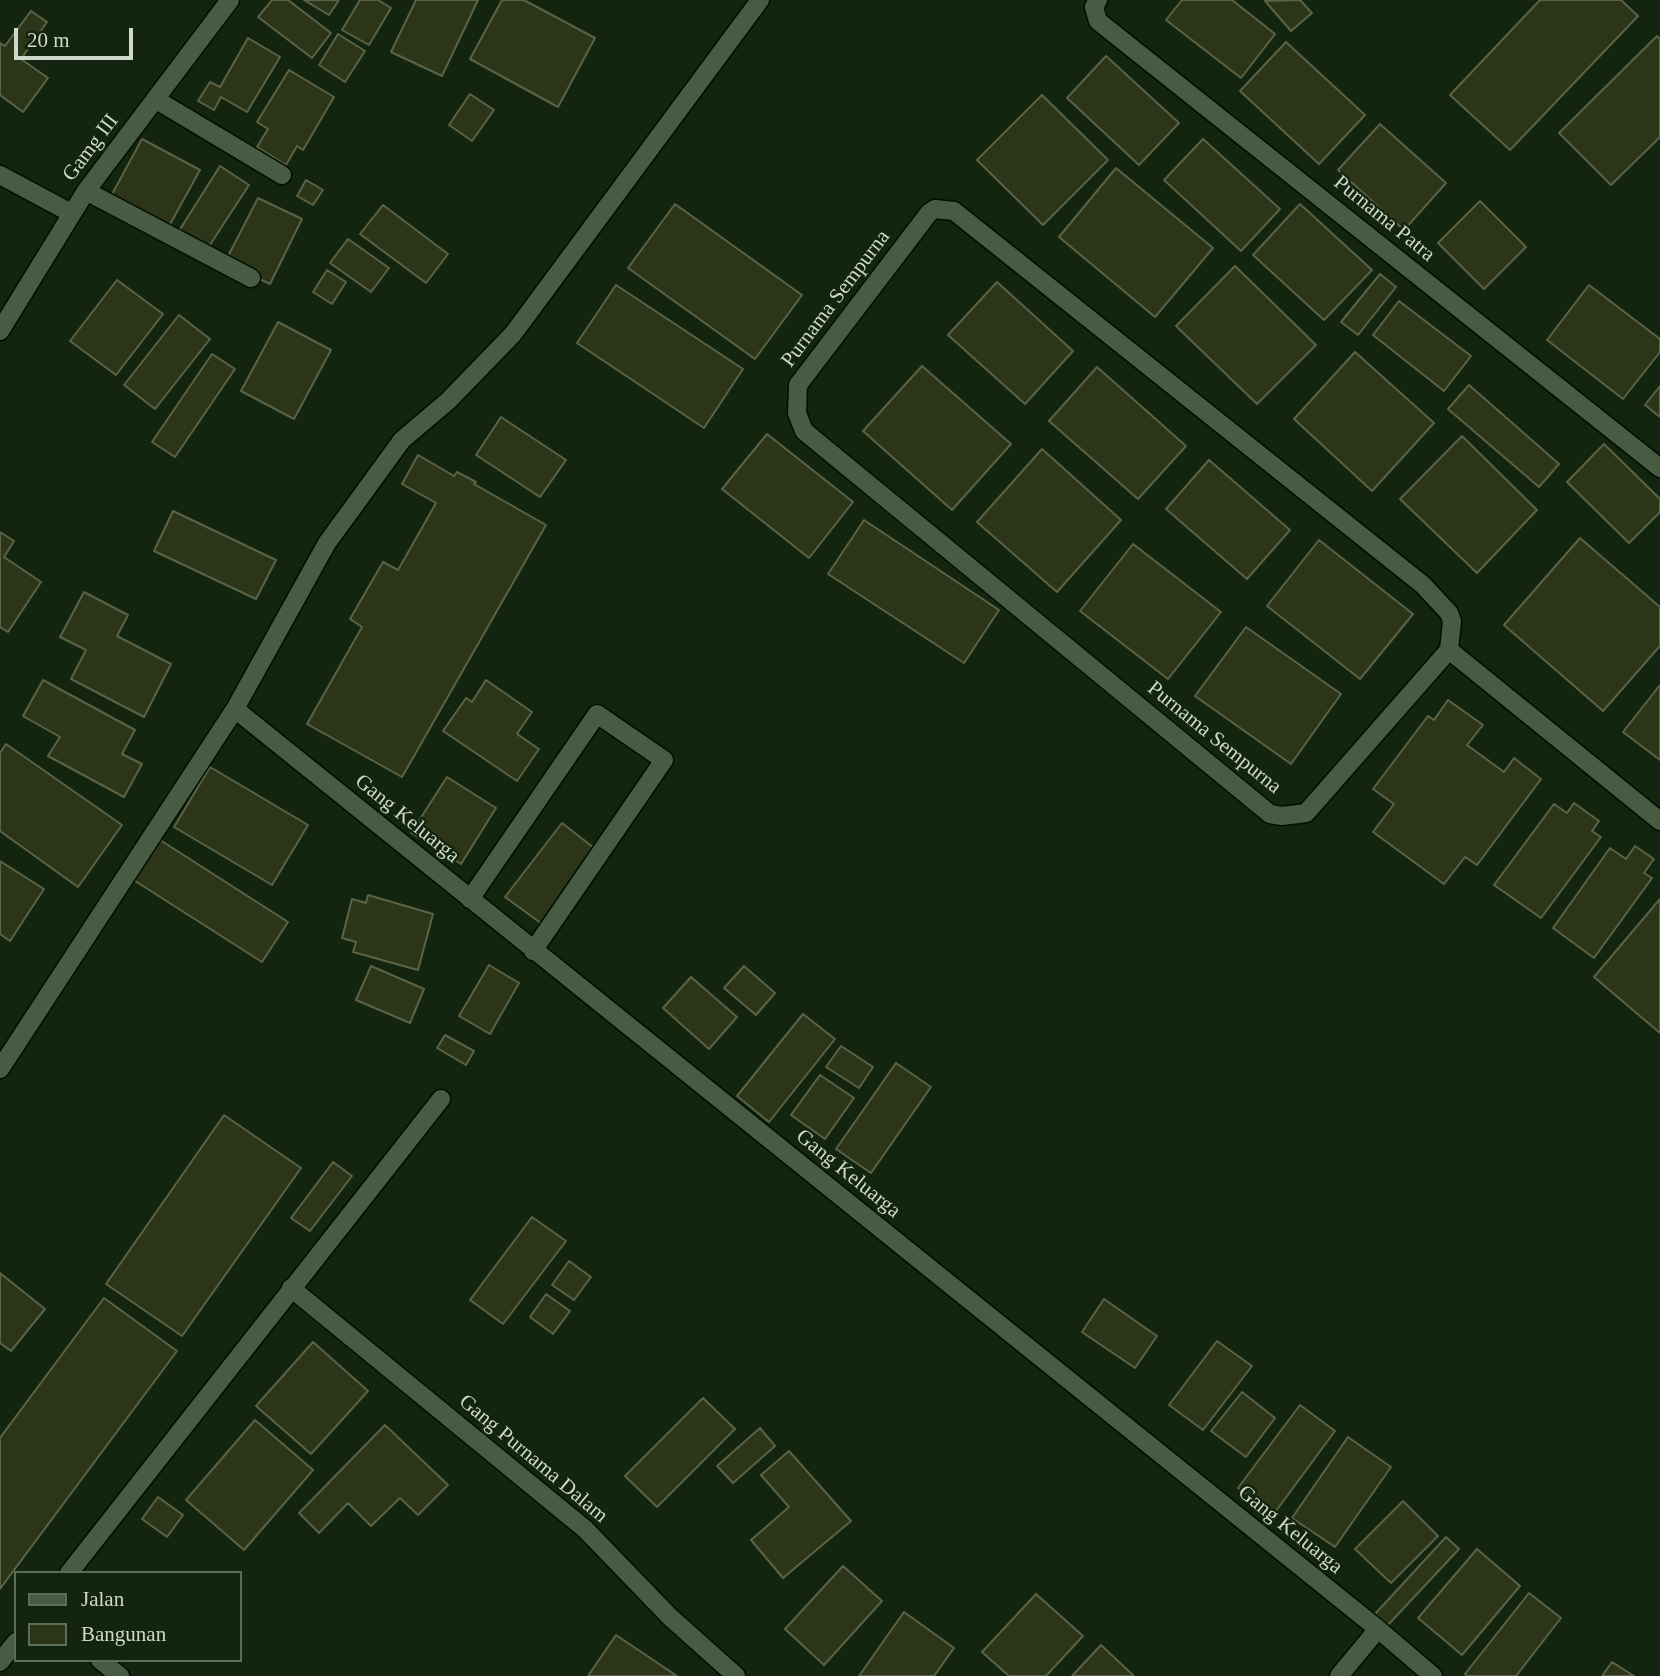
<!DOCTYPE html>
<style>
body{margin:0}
#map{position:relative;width:1660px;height:1676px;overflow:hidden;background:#13250f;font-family:Georgia,serif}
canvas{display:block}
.legend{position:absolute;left:14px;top:1571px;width:228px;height:91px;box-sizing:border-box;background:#13250f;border:2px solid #5d6d5a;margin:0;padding:9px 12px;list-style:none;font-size:21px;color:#cdd9ca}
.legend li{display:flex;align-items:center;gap:14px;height:35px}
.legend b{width:35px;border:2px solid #5d6d5a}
.scale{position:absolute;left:14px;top:28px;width:119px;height:32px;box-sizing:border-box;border:4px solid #cdd9ca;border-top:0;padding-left:9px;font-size:21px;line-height:24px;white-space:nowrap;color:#cdd9ca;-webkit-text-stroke:5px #13250f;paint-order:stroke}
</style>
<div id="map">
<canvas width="1660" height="1676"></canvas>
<ul class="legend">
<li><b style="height:9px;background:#485c44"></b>Jalan</li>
<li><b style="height:19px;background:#2d3519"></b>Bangunan</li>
</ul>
<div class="scale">20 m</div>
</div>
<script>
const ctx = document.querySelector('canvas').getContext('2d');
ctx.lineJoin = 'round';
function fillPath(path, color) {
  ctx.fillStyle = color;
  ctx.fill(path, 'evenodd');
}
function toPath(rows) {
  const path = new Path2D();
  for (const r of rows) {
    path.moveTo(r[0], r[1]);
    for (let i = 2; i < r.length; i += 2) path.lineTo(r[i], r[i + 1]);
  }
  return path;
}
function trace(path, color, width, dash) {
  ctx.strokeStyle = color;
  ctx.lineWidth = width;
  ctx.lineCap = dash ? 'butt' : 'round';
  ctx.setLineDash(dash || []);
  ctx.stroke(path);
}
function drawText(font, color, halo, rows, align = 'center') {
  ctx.font = font + ' Georgia,serif';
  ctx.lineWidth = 5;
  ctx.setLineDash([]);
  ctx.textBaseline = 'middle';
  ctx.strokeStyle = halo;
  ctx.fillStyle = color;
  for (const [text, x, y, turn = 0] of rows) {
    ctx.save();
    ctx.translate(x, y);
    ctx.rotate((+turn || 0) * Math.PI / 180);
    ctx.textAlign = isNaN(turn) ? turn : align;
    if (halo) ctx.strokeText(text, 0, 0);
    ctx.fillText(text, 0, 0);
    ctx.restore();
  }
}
const building = toPath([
 [272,0,288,0,331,33,312,58,258,17,272,0],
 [304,0,339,0,329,15,304,0],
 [360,0,378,0,391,8,369,45,342,30,360,0],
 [416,0,478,0,442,76,391,52,416,0],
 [502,0,524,0,595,38,558,107,470,59,502,0],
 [1182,0,1232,0,1275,34,1241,78,1166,20,1182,0],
 [1300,0,1312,13,1291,31,1265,1,1300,0],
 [1540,0,1621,0,1638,16,1510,150,1450,95,1540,0],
 [31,11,47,22,21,59,48,78,23,112,0,95,0,43,5,46,31,11],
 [338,34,365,51,345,82,319,65,338,34],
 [1657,36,1660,39,1660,137,1611,185,1559,133,1657,36],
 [248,38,280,57,247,112,221,97,214,110,198,101,210,82,220,87,248,38],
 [1286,42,1365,115,1319,164,1240,91,1286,42],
 [1106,56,1179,123,1139,165,1067,98,1106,56],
 [289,70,334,97,303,150,297,146,286,165,257,147,268,129,257,122,289,70],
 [470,94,494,110,472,141,449,125,470,94],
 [1042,95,1108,160,1043,225,977,160,1042,95],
 [1380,124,1446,183,1404,230,1338,170,1380,124],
 [142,139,200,170,168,228,111,196,142,139],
 [1203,139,1280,209,1241,251,1164,180,1203,139],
 [220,166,249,185,206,251,177,234,220,166],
 [1116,168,1213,248,1155,317,1059,237,1116,168],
 [306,180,323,190,313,205,297,196,306,180],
 [258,198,302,219,270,284,225,262,258,198],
 [1480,201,1526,247,1484,289,1438,243,1480,201],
 [675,204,802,295,755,359,628,268,675,204],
 [1300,204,1372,270,1324,320,1253,255,1300,204],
 [383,205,448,254,426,283,360,234,383,205],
 [348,239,389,268,371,292,330,263,348,239],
 [1235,266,1316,345,1257,404,1176,326,1235,266],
 [327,270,346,282,332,304,313,292,327,270],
 [1380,274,1396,287,1358,335,1341,322,1380,274],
 [117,280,163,314,116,375,70,341,117,280],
 [997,282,1073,351,1025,404,948,335,997,282],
 [616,285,743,369,704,428,577,343,616,285],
 [1589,285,1660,339,1660,352,1623,399,1547,340,1589,285],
 [1399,301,1471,356,1444,391,1373,335,1399,301],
 [179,315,210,339,155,409,124,385,179,315],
 [278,322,331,350,294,419,241,391,278,322],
 [1355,352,1434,423,1372,491,1294,419,1355,352],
 [212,354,235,369,175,457,152,442,212,354],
 [922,366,1011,444,952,510,863,431,922,366],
 [1097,367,1186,446,1138,499,1049,421,1097,367],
 [1469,385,1559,464,1539,487,1448,409,1469,385],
 [1660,386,1660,417,1645,405,1660,386],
 [501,417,566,460,540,497,476,455,501,417],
 [767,434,853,502,809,558,722,489,767,434],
 [1462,436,1537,510,1477,573,1400,499,1462,436],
 [1604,444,1660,499,1660,512,1629,543,1567,482,1604,444],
 [1042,449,1121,520,1057,592,977,522,1042,449],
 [418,455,454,476,457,472,459,473,476,482,474,484,546,525,402,777,307,724,362,627,350,619,383,562,398,570,436,503,402,484,418,455],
 [1209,460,1290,530,1247,579,1166,509,1209,460],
 [173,511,276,560,256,599,154,551,173,511],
 [864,520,999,610,964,663,828,574,864,520],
 [0,532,14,541,4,557,41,582,8,632,0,627,0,532],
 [1580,538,1660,607,1660,646,1603,711,1504,625,1580,538],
 [1319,540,1413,614,1360,679,1267,606,1319,540],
 [1133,544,1221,612,1168,679,1080,611,1133,544],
 [84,592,128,615,117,636,171,664,144,717,71,679,86,650,60,637,84,592],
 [1246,627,1341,694,1291,764,1195,696,1246,627],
 [43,680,135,730,122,754,142,764,124,797,48,756,60,737,23,716,43,680],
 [486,680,532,712,517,734,539,749,517,781,443,731,466,698,472,702,486,680],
 [1660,685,1660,760,1623,732,1660,685],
 [1448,700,1483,725,1467,745,1504,772,1514,758,1541,779,1477,865,1465,857,1444,884,1373,832,1394,804,1373,789,1428,716,1434,720,1448,700],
 [6,744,122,825,78,887,0,831,0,753,6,744],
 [210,767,308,825,272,885,174,827,210,767],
 [447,777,496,808,461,864,411,833,447,777],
 [1574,803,1599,821,1592,831,1601,837,1541,918,1494,885,1554,804,1567,813,1574,803],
 [562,823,598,851,542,924,505,897,562,823],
 [157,838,288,922,262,962,132,879,157,838],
 [1635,846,1654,859,1644,873,1652,878,1594,958,1553,928,1610,848,1626,859,1635,846],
 [0,861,44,889,10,941,0,934,0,861],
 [368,895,433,914,418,970,353,952,356,942,342,938,352,899,366,903,368,895],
 [1660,899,1660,1033,1594,977,1660,899],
 [489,965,519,983,490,1034,459,1016,489,965],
 [371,966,424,989,410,1023,356,1000,371,966],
 [744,966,775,993,756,1015,724,988,744,966],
 [691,977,737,1017,709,1049,663,1008,691,977],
 [803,1014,835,1039,769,1122,737,1096,803,1014],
 [445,1035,474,1051,466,1065,437,1048,445,1035],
 [841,1046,873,1067,859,1088,826,1067,841,1046],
 [896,1063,931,1087,871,1173,836,1149,896,1063],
 [820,1075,854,1098,825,1139,791,1115,820,1075],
 [224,1115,301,1168,182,1336,106,1284,224,1115],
 [333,1162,352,1176,310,1231,291,1218,333,1162],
 [532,1217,566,1241,503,1324,470,1300,532,1217],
 [569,1261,591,1277,574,1300,552,1285,569,1261],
 [0,1273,45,1309,11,1351,0,1343,0,1273],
 [546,1294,570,1311,553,1334,530,1317,546,1294],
 [104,1298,177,1351,0,1589,0,1438,104,1298],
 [1104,1299,1157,1336,1135,1368,1082,1332,1104,1299],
 [1217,1341,1252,1366,1203,1430,1169,1405,1217,1341],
 [313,1342,368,1391,311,1454,256,1406,313,1342],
 [1242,1392,1275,1418,1246,1457,1211,1431,1242,1392],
 [703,1398,735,1429,657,1507,625,1476,703,1398],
 [1300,1405,1335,1431,1273,1515,1238,1488,1300,1405],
 [255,1420,313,1470,244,1550,186,1500,255,1420],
 [385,1425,448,1485,418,1515,400,1498,371,1526,348,1503,319,1533,299,1513,385,1425],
 [760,1428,775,1446,733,1483,717,1466,760,1428],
 [1348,1437,1391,1467,1335,1547,1292,1518,1348,1437],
 [789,1451,851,1521,783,1578,751,1540,789,1507,761,1475,789,1451],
 [158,1497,183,1515,167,1537,142,1519,158,1497],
 [1403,1501,1438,1536,1391,1583,1355,1549,1403,1501],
 [1446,1537,1459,1549,1388,1625,1375,1614,1446,1537],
 [1477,1549,1520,1586,1462,1655,1418,1618,1477,1549],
 [843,1566,882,1601,824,1665,785,1629,843,1566],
 [1529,1593,1561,1618,1516,1676,1467,1676,1465,1674,1529,1593],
 [1036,1594,1083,1636,1046,1676,1009,1676,982,1652,1036,1594],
 [904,1612,954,1648,934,1676,859,1676,904,1612],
 [616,1635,677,1676,588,1676,616,1635],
 [1101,1645,1134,1676,1072,1676,1101,1645],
 [1612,1662,1634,1676,1602,1676,1612,1662]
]);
fillPath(building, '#2d3519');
trace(building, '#5a6346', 2);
const minor = toPath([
 [1098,0,1094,7,1098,21,1660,468],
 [155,99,282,175],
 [0,175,71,213],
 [86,191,251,278],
 [935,209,954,211,1423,585,1449,613,1452,621,1449,650,1306,813,1282,816,1270,814,804,431,797,413,798,385,929,213,935,209],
 [0,331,86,191,230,0],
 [1449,650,1660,821],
 [235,709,1378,1629,1433,1676],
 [470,899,597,714,664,760,533,951],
 [0,1069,235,709,327,543,402,440,448,401,513,334,760,0],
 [291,1288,585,1529,670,1617,736,1676],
 [69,1573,441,1099],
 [100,1660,120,1676],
 [0,1662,16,1642],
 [1339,1676,1378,1629]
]);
trace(minor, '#010e00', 21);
trace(minor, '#485c44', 18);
drawText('21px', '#cdd9ca', '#13250f', [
 ["Gamg III",91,148,-53],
 ["Purnama Patra",1384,219,39],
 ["Purnama Sempurna",836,299,-53],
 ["Purnama Sempurna",1214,738,39],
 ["Gang Keluarga",407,819,39],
 ["Gang Keluarga",848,1174,39],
 ["Gang Purnama Dalam",533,1459,40],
 ["Gang Keluarga",1290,1530,39]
]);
</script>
